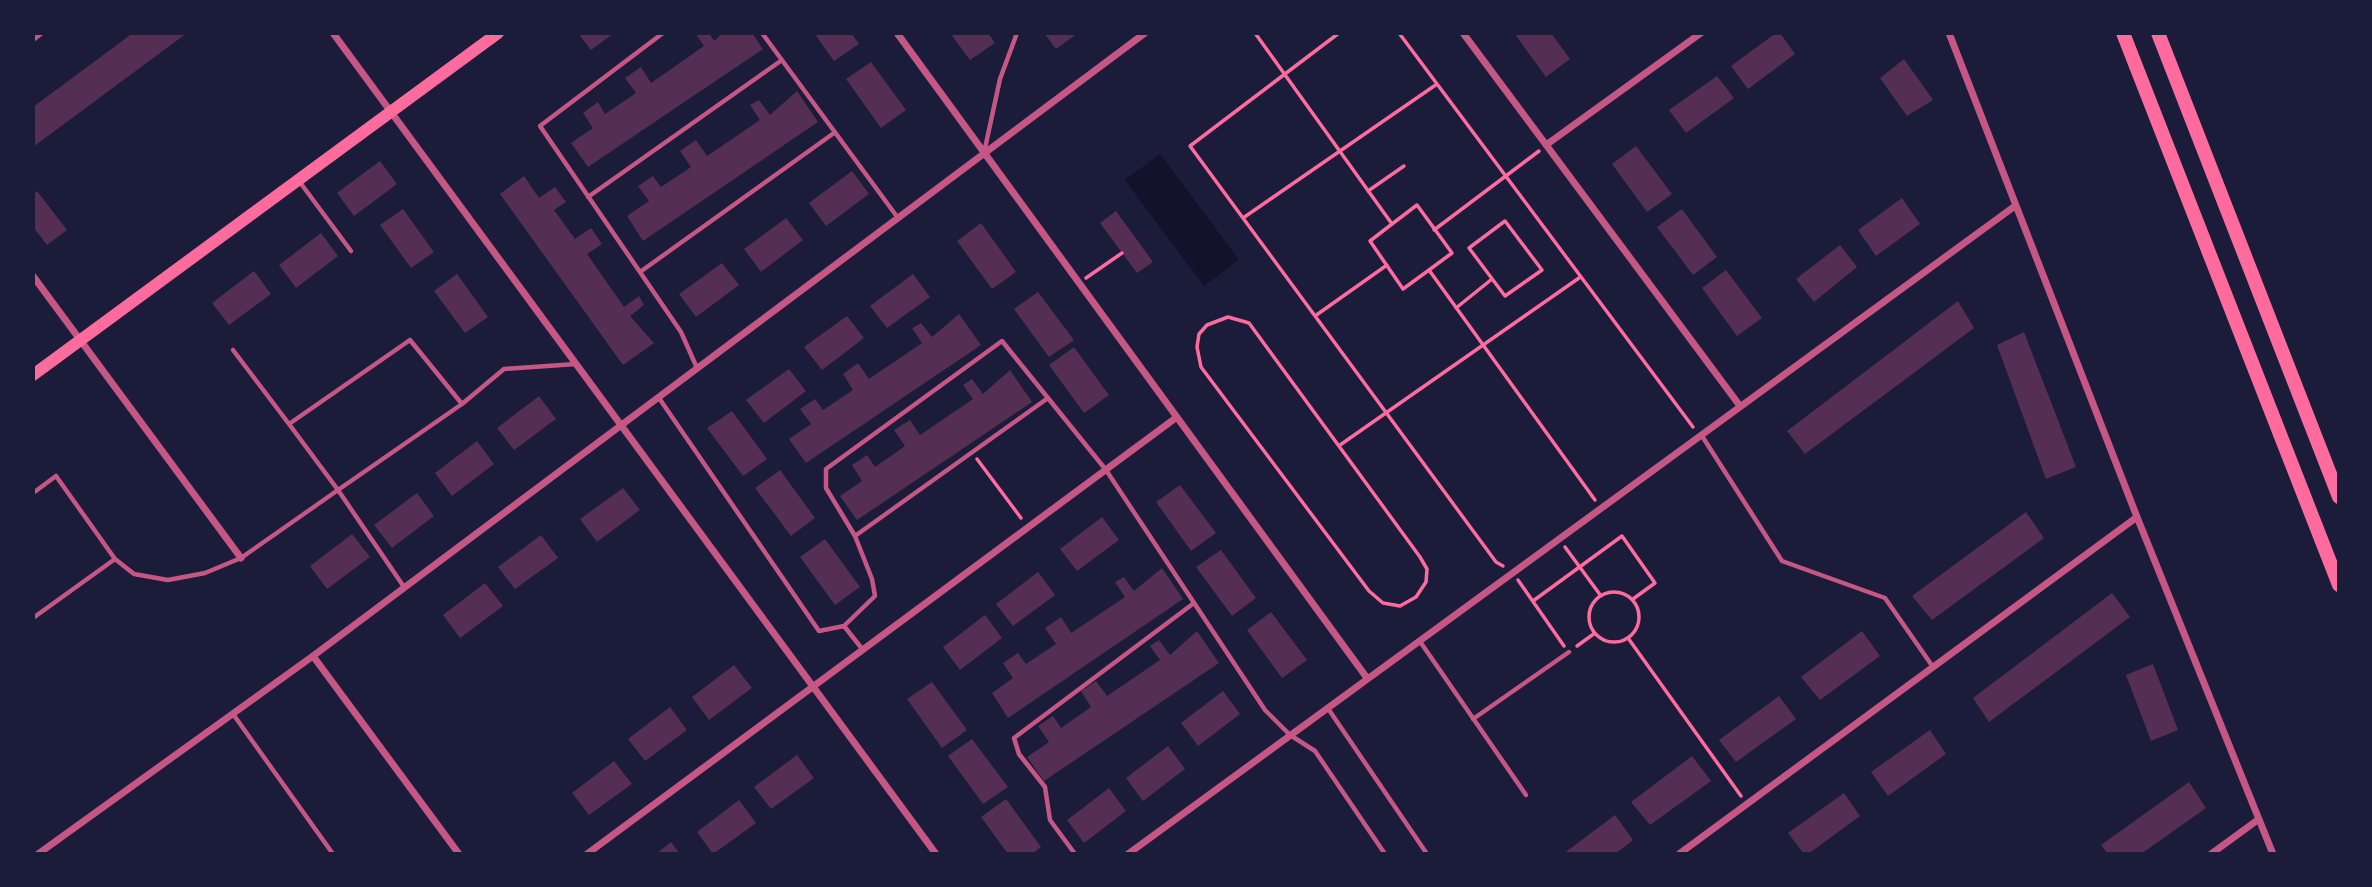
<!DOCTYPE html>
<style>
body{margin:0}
#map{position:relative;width:2372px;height:887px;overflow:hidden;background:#1b1b3a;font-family:Commissioner,sans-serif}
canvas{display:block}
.frame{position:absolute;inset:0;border:35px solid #1b1b3a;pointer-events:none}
</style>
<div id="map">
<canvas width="2372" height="887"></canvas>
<div class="frame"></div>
</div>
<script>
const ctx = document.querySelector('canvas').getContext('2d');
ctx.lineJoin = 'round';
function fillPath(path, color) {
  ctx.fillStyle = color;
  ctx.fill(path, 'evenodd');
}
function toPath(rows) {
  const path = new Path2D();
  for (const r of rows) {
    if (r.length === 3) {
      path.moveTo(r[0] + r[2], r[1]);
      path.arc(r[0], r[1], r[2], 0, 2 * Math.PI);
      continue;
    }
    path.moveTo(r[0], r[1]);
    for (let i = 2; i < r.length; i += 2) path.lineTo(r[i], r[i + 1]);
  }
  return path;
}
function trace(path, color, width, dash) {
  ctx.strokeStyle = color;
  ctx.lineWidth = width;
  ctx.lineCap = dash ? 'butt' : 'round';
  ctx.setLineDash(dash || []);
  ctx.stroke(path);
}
fillPath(toPath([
 [1160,154,1239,260,1204,286,1125,180]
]), '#12122b');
fillPath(toPath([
 [133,33,187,33,33,147,33,107],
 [578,33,614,33,591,50],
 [695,33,709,33,714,41,723,33,752,33,763,49,588,167,571,143,593,128,583,113,598,102,605,114,636,93,625,78,641,67,651,83,704,46],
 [814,33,851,33,859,44,834,61],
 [950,33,988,33,995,43,970,60],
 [1044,33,1078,33,1056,49],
 [1514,33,1551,33,1570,59,1546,77],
 [1776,33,1780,33,1795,54,1748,89,1731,66],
 [1904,59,1933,100,1907,116,1880,78],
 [871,62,906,110,881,128,846,79],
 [1717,76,1734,98,1686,133,1669,110],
 [797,91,818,122,643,241,627,216,649,201,638,186,653,176,661,187,691,167,680,151,696,140,707,156,760,120,750,105,759,100,770,115],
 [1636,146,1672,194,1647,212,1612,164],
 [380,161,397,184,354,216,337,193],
 [852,171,869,194,826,226,809,203],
 [524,176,539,198,555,187,566,202,554,210,575,239,591,228,602,244,587,254,624,307,639,296,644,305,630,316,654,343,623,365,500,194],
 [37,191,67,230,47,245,33,227,33,194],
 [1902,198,1920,224,1876,256,1858,230],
 [403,209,434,252,411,268,380,225],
 [1682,209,1717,257,1693,275,1657,227],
 [1116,211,1153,262,1137,273,1100,223],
 [786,218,803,240,761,272,744,249],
 [981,223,1016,272,992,289,957,241],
 [321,233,338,256,296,288,279,265],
 [1840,245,1857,267,1814,302,1796,279],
 [722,263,739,285,696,317,679,294],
 [1726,270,1762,318,1737,336,1702,288],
 [254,271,271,294,229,325,212,303],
 [457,274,488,317,465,333,434,291],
 [913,274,930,297,887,328,870,306],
 [1038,292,1074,340,1049,357,1014,309],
 [1958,301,1974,328,1805,454,1787,431],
 [959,314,981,345,806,463,789,439,811,424,800,409,815,399,823,410,853,390,843,374,858,363,869,379,922,343,912,328,921,323,932,337],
 [847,316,864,338,822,370,804,347],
 [2024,332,2076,467,2046,479,1997,345],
 [1074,347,1109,395,1084,413,1049,365],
 [789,369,806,391,764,423,746,400],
 [1010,370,1032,402,857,520,840,496,862,481,852,465,867,455,875,467,905,446,894,430,910,420,920,435,973,399,963,385,972,379,983,394],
 [539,396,556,419,514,450,497,428],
 [732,411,767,459,743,476,707,428],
 [477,441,494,464,452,496,435,473],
 [780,470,815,518,791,536,755,488],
 [1180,485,1216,533,1191,551,1156,502],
 [623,488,640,510,597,542,580,519],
 [417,493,434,516,392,548,374,525],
 [2026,512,2044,538,1932,620,1912,596],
 [1102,517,1119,540,1077,571,1060,549],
 [352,534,370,557,327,589,310,566],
 [541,535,558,558,515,589,498,567],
 [825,539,860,587,835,605,800,557],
 [1221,550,1256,598,1232,616,1196,567],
 [1162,568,1183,599,1008,718,992,693,1013,678,1003,663,1018,653,1026,664,1056,644,1045,628,1061,617,1071,633,1125,597,1115,582,1124,577,1134,591],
 [1038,572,1055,595,1013,626,996,604],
 [485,583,503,606,460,638,443,615],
 [2112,593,2130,617,1989,722,1973,698],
 [1271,612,1307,660,1282,678,1247,630],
 [985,615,1002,638,960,670,943,647],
 [1197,631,1219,663,1044,781,1027,757,1049,742,1038,726,1053,716,1061,728,1091,707,1081,691,1096,681,1107,696,1160,660,1150,646,1159,640,1170,655],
 [1862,631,1880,656,1820,700,1801,677],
 [2153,664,2178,730,2151,741,2126,675],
 [734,665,752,688,709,720,692,697],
 [932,682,967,730,942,748,907,699],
 [1223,691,1240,714,1198,746,1181,723],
 [1779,696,1796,719,1736,762,1719,740],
 [670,707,687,730,645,761,628,739],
 [1930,730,1946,754,1888,796,1871,772],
 [972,739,1008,787,983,804,948,756],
 [1168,746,1185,769,1143,801,1126,778],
 [797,755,814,778,771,809,754,787],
 [1692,756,1711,781,1650,825,1631,802],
 [614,761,632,784,589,815,572,793],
 [2189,782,2206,808,2141,854,2108,854,2101,845],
 [1109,788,1126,811,1084,843,1067,820],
 [1844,793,1860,816,1808,854,1804,854,1788,833],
 [1006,799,1041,847,1032,854,1008,854,981,817],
 [739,800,756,823,713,854,697,832],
 [1615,815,1633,840,1615,854,1563,854],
 [671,842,680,854,656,854]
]), '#542f53');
trace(toPath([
 [1255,33,1392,224,1370,241,1403,289,1429,270,1595,500],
 [1339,33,1190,146,1496,562,1503,566],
 [1399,33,1693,427],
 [1368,191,1404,166],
 [1243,218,1437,84],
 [1505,221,1542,270,1505,296,1469,248,1505,221],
 [1392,224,1417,205,1452,253,1429,270],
 [1434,230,1539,151],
 [1086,278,1122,253],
 [1456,308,1492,279],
 [1315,316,1387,265],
 [1228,317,1249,323,1420,557,1427,569,1426,582,1416,597,1400,606,1383,603,1369,591,1201,367,1197,347,1199,334,1207,325,1228,317],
 [1340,445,1579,278],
 [977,459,1021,518],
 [1565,547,1601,596],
 [1518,580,1564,646],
 [1614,617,25],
 [1533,601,1622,536,1655,583,1633,599],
 [1628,638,1741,796],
 [1577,646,1595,633]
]), '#ff6b9d', 3.5);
trace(toPath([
 [663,33,540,126,681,332,697,368],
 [762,33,898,218],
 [33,40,42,33],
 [984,153,1000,79,1017,33],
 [299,181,351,251],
 [588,197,782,60],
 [640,272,834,133],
 [410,340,462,404,338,490,289,424,410,340],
 [233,350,289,424],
 [659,398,819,631,844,626],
 [462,404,504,369,576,364],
 [1702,436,1782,561,1885,598,1933,667],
 [33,493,56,476,115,559],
 [855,536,1048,398],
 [33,618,115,559,134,574,168,580,205,573,241,558,338,490,404,587],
 [1419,640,1526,795],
 [863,650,844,626,875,596,872,579,855,536,826,488,826,469,1002,341,1106,470,1265,710,1290,735,1315,751,1385,854],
 [1327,707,1427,854],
 [233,714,333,854],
 [1473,719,1569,652],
 [1075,854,1050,820,1045,787,1019,754,1014,738,1194,603]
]), '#c65784', 4.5);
trace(toPath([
 [333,33,936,854],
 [897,33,1367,678],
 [1463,33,1740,406],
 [1949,33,2137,517,2273,854],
 [1546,145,1701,33],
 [33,276,241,558],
 [313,656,459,854],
 [38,854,313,656,1145,33],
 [587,854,1177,417],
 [1128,854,2015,206],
 [1679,854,2137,517],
 [2211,854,2259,819]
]), '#c65784', 7);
trace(toPath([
 [33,375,498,33]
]), '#ff6b9d', 12);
trace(toPath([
 [2123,33,2339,585],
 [2158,33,2339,497]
]), '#ff6b9d', 14);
</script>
